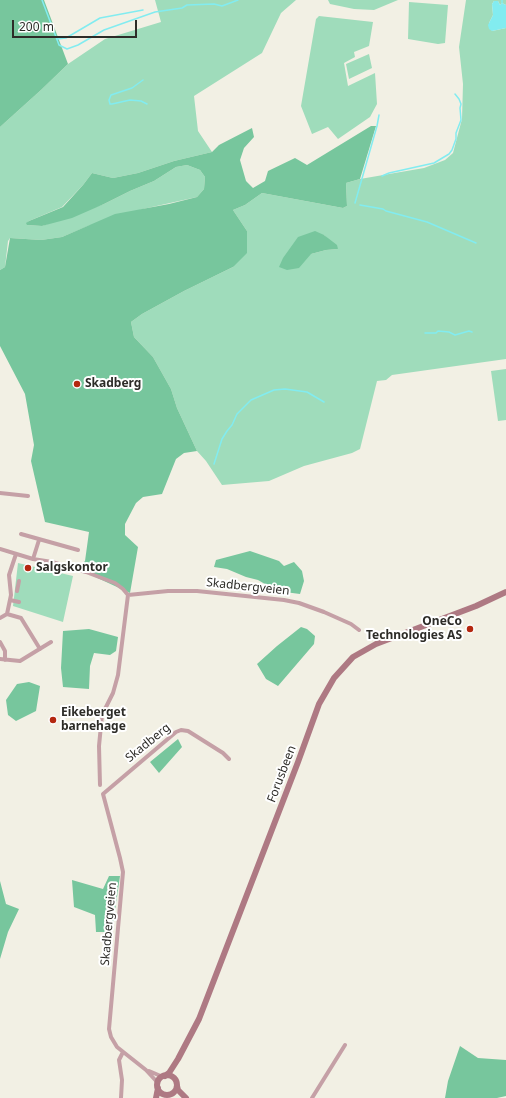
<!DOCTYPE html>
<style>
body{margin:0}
#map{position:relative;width:506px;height:1098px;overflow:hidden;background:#f2f0e4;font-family:"Noto Sans",sans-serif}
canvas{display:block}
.scale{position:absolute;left:12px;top:20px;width:125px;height:18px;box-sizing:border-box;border:2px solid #2d2c28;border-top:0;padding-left:5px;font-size:12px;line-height:14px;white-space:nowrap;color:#2d2c28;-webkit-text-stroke:3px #fff;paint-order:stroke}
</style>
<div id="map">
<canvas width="506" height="1098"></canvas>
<div class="scale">200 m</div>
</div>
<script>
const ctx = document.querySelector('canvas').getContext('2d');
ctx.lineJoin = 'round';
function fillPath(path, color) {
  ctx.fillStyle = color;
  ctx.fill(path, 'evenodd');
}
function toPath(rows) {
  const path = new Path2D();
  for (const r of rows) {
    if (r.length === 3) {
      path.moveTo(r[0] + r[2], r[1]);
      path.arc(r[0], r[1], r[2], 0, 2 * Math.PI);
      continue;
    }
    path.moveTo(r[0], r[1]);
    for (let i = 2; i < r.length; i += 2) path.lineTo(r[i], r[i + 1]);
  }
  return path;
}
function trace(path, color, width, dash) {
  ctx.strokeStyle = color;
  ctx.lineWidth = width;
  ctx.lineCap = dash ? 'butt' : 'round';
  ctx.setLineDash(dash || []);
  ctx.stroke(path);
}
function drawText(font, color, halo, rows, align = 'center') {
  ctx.font = font + ' "Noto Sans",sans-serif';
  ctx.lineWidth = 4;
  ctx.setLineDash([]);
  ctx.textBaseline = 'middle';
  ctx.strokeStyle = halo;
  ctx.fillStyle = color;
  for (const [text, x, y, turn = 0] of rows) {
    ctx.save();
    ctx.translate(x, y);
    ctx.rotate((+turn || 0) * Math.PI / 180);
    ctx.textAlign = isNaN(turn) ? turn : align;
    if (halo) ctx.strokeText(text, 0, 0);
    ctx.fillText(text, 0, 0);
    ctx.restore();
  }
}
fillPath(toPath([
 [155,0,296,0,281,13,262,53,194,96,198,131,212,152,174,161,138,173,113,178,92,173,83,185,62,207,29,221,27,223,27,225,42,226,104,204,130,191,154,181,176,167,187,165,200,170,205,177,204,189,197,197,143,209,88,226,62,237,41,240,10,238,8,241,5,267,0,270,0,127,41,90,68,64,105,39,161,22],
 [328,0,398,0,374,10,354,9,330,4],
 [466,0,506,0,506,5,502,3,500,5,498,1,494,1,492,4,493,15,489,23,492,31,506,28,506,359,392,375,386,380,377,381,360,449,352,453,304,466,269,481,222,485,206,461,197,451,177,408,171,389,153,357,134,337,131,322,142,314,184,291,233,267,247,231,233,210,245,205,262,193,343,208,347,206,346,183,360,179,424,168,445,160,453,153,462,119,463,84,459,47],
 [324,235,338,249,326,250,311,254],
 [409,2,448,5,445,43,438,44,408,39],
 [319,16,373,22,369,46,354,52,355,57,344,63,348,86,375,73,377,104,370,117,338,139,328,127,312,134,301,106,316,19],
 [369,54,372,68,349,79,346,64],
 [506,369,506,420,498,421,491,371],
 [18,563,73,576,63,622,13,606]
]), '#9fdcbb');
fillPath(toPath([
 [0,0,44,0,68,64,41,90,0,127],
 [371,126,376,126,360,179,346,183,347,206,343,208,262,193,245,205,233,210,247,231,247,253,233,267,184,291,142,314,131,322,134,337,153,357,171,389,177,408,197,451,184,453,176,459,162,494,143,497,136,503,125,524,125,535,138,547,130,593,78,569,85,561,89,532,45,522,31,461,34,445,25,394,0,346,0,270,5,267,10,238,41,240,62,237,115,214,169,204,197,197,204,189,205,177,200,170,187,165,176,167,154,181,130,191,104,204,72,218,42,226,27,225,26,223,29,221,63,207,83,185,92,173,113,178,138,173,174,161,212,152,219,145,252,128,254,137,244,148,240,160,246,181,253,188,265,181,268,171,295,158,307,165],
 [315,231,324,235,337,245,338,249,326,250,311,254,299,268,287,270,279,267,283,258,298,237],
 [250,551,279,561,284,566,294,562,302,571,304,581,300,594,277,591,258,580,246,577,227,569,214,567,216,560],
 [301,627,307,629,315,636,314,644,278,686,266,679,257,664,277,646],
 [89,629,118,637,116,651,110,655,94,653,90,666,89,689,63,687,61,668,63,631],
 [29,682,40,686,36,711,16,721,8,715,6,700,17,684],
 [178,739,182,747,159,773,150,762],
 [109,876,120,876,112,932,96,932,95,915,74,907,72,880,103,889],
 [0,881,6,904,19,909,8,932,0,959],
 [460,1046,478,1058,506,1060,506,1096,497,1098,445,1098,448,1081]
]), '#77c69d');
fillPath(toPath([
 [494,1,498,1,500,5,502,3,506,5,506,28,492,31,489,29,488,25,493,15,492,4]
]), '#82ecf0');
trace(toPath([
 [42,0,59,45,67,49,78,45,104,30,155,12,182,8,187,5,214,4,222,6,238,0],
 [502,3,502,0],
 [57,39,66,38,100,18,143,10],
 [143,80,132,88,111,95,109,100,110,104,112,104,130,100,141,101,147,104],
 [382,176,389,173,434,163,449,154,452,150,456,139,456,133,461,120,460,108,461,104,459,99,455,94],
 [355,203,377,126,379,115],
 [360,205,383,209,386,211,427,222,476,243],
 [425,333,436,333,438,331,449,332,455,335,469,331,472,332],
 [214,464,222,439,227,431,232,425,237,414,251,400,274,390,285,389,307,392,324,402]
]), '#82ecf0', 1.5);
trace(toPath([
 [0,493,28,496],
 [21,534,78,550],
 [0,549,33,559,52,562,86,572,115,583,123,589,128,595,118,675,113,693,102,715,99,746,100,785],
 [33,559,39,540],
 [17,591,19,581],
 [128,595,168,591,197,591,284,600,299,603,324,612,351,624,359,630],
 [10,600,19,602],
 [7,614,11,595,9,575,16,554],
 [0,618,7,614,21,618,40,649],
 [0,642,5,651,5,660],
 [0,659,20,661,51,642],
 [149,1071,163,1077],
 [158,1083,146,1070,117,1047,111,1037,109,1029,123,872,120,858,103,794,176,732,181,730,188,731,223,753,229,759],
 [121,1098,122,1080,119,1060,123,1052],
 [312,1098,345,1045]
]), '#c5a0a6', 4);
trace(toPath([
 [167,1085,10],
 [165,1076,169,1073,178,1059,199,1019,298,762,319,704,334,678,353,657,376,644,476,606,506,592],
 [177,1086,178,1090,186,1098],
 [156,1098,158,1088]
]), '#ae7983', 6);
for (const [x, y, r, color] of [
 [77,384,4,"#b4270f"],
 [28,568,4,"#b4270f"],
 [470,629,4,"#b4270f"],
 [53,720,4,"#b4270f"]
]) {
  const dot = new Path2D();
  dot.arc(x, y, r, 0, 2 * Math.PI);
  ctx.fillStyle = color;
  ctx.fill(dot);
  trace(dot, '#fff', 1.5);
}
drawText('bold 12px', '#2d2c28', '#fff', [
 ["Skadberg",85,384],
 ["Salgskontor",36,568],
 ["OneCo",462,622,"right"],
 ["Technologies AS",462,636,"right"],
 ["Eikeberget",61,713],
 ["barnehage",61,727]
], 'left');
drawText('12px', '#2d2c28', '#fff', [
 ["Skadbergveien",248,587,6],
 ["Skadberg",148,743,-39],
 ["Forusbeen",282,774,-69],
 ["Skadbergveien",109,924,-85]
]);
</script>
